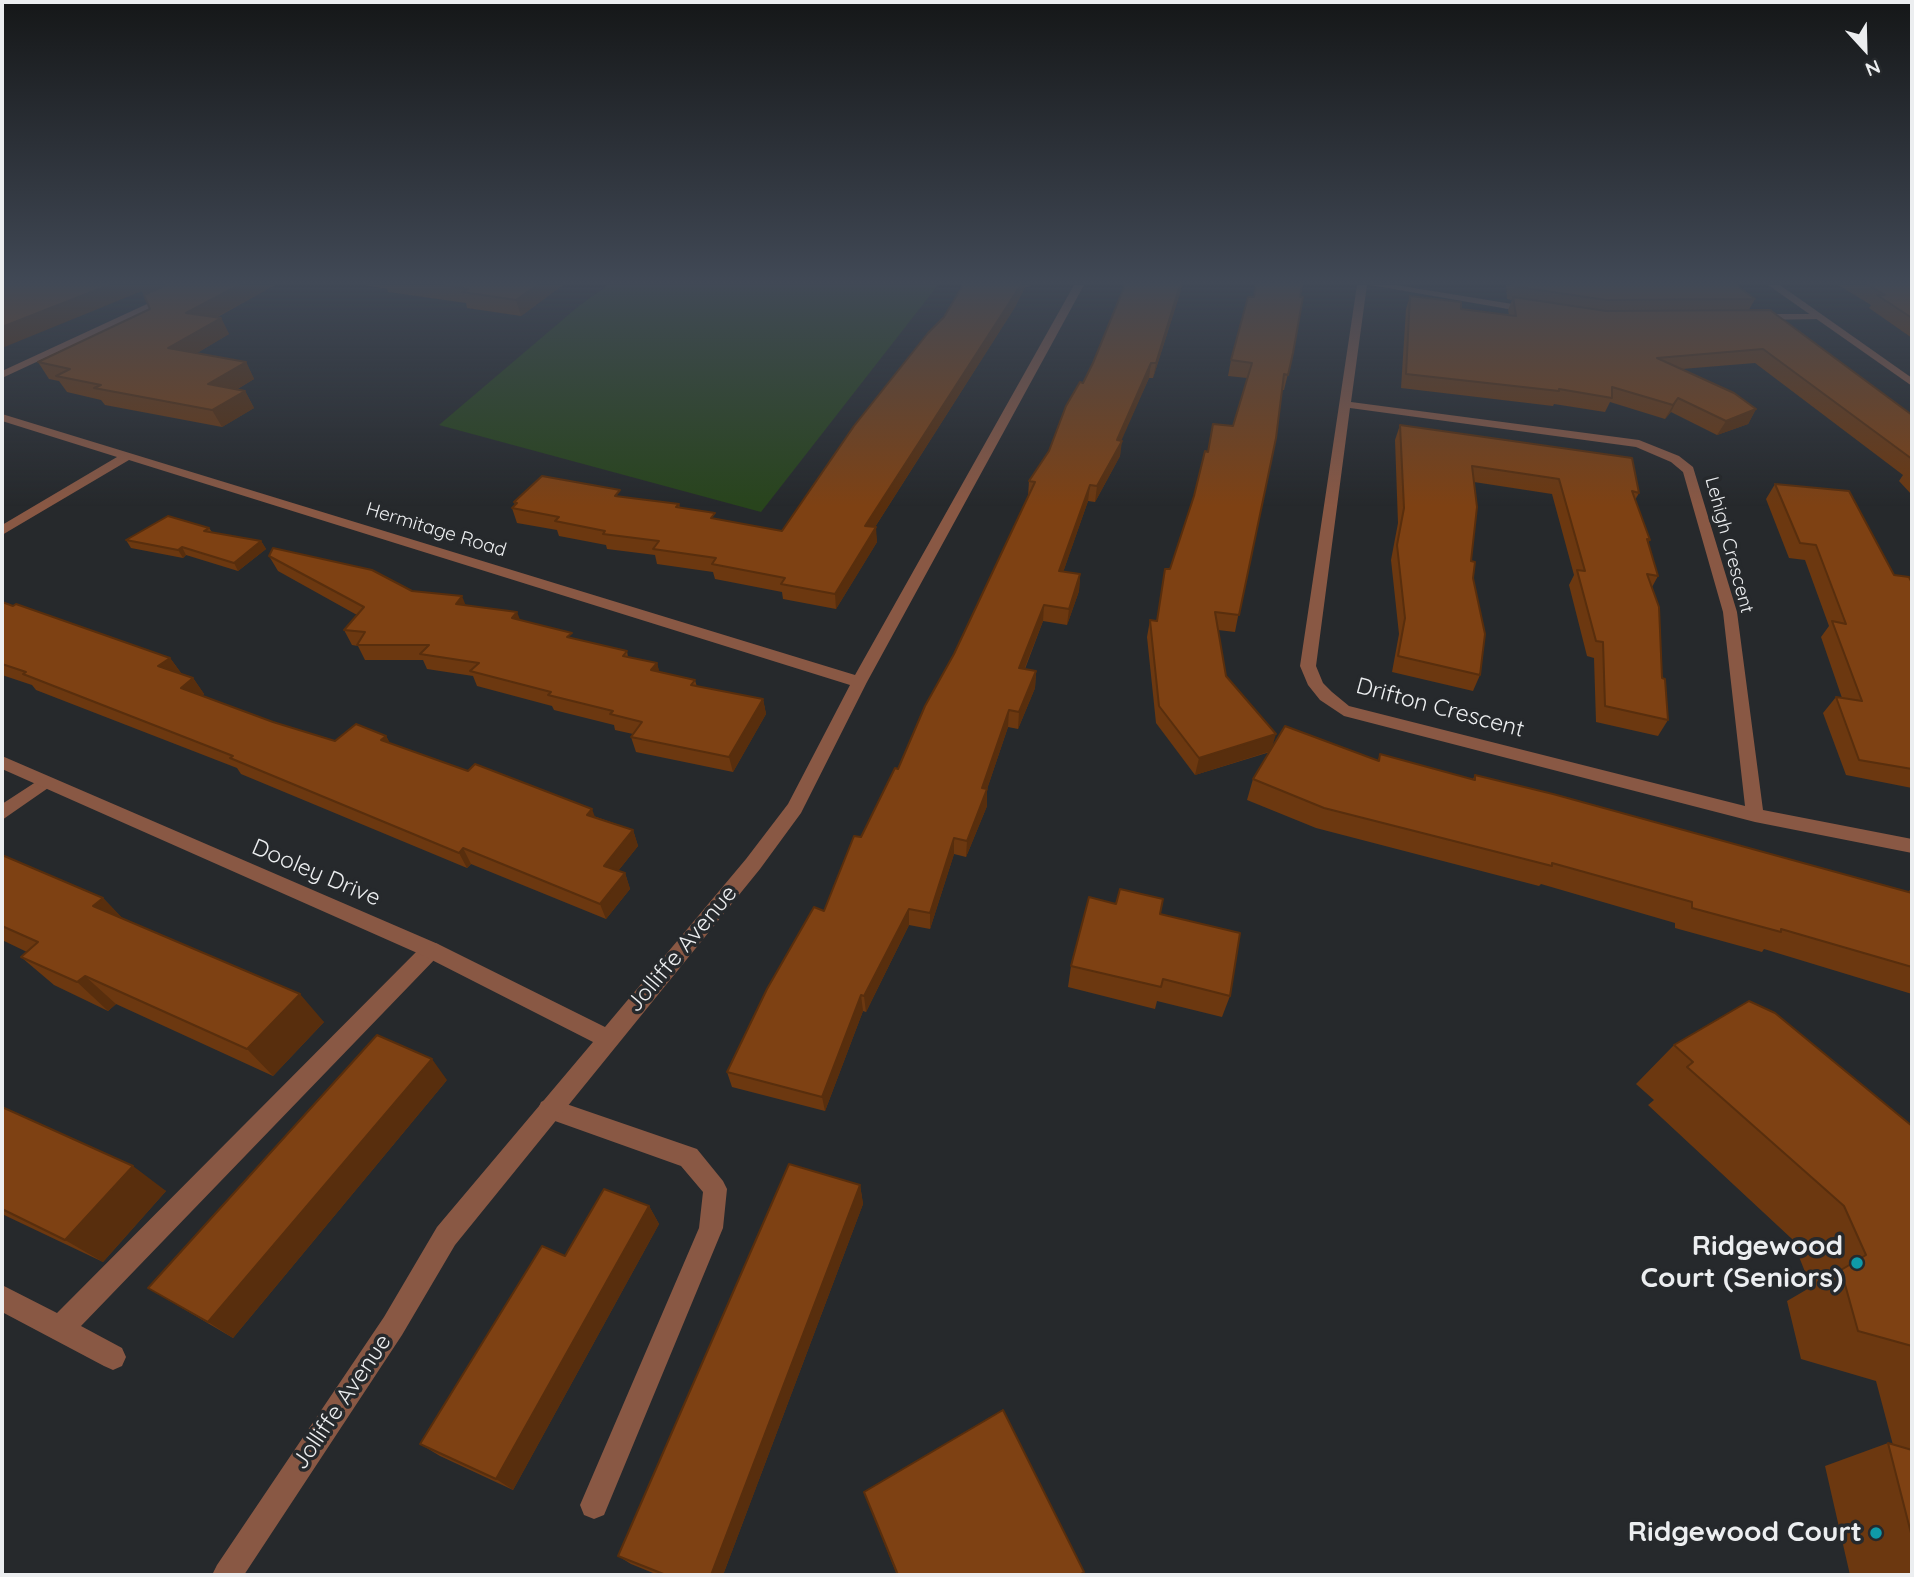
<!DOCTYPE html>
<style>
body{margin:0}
#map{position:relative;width:1914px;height:1577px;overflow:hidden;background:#26292c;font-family:Quicksand,sans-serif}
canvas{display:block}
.frame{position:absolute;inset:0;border:4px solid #eceef0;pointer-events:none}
.north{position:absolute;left:1830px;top:14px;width:70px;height:70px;-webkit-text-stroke:5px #26292c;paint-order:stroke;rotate:158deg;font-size:19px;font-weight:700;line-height:28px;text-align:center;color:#eceef0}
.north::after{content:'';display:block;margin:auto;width:24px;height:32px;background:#eceef0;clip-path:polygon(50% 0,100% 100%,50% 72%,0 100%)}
</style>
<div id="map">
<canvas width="1914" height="1577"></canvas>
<div class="frame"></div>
<div class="north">N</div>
</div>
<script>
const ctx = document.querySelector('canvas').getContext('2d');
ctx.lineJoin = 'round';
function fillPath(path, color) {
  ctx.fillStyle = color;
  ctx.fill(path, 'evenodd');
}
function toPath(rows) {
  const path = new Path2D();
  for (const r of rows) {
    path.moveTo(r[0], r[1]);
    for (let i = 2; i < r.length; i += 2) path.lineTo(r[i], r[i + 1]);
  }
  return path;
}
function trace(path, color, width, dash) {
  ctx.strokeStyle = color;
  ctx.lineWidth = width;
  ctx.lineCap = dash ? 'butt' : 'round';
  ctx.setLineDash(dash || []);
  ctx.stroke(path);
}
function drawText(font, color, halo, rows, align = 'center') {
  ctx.font = font + ' Quicksand,sans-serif';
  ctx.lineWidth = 7;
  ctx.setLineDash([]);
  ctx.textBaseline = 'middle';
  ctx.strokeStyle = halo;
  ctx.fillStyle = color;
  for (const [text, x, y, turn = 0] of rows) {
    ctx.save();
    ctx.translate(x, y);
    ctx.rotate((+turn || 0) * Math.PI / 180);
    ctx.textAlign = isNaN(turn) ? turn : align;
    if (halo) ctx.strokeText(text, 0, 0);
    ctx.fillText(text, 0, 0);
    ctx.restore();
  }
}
fillPath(toPath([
 [608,285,938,285,761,512,439,425,580,305]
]), '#28441c');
fillPath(toPath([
 [45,776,51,778,54,782,51,786,2,820,2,804,45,776],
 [431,942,438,944,441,950,438,956,81,1326,122,1348,126,1357,122,1366,113,1370,104,1366,2,1312,2,1285,57,1313,424,944,431,942],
 [549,1098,697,1149,723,1181,727,1189,723,1228,604,1515,594,1519,584,1515,580,1505,699,1228,703,1192,681,1166,541,1116,538,1109,541,1102,549,1098]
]), '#895844');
fillPath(toPath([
 [188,285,202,285,2,378,2,371,188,285],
 [1074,285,1084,285,867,682,801,813,760,869,455,1245,402,1335,244,1575,212,1575,217,1565,384,1317,437,1227,593,1042,424,956,2,769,2,756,438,944,605,1027,746,859,788,804,850,685,129,460,2,535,2,525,117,457,2,421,2,414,855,675,1074,285],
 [1357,285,1367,285,1351,402,1639,440,1679,456,1693,467,1737,612,1763,810,1912,839,1912,853,1755,822,1344,716,1320,700,1308,685,1300,666,1357,285],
 [1350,408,1636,447,1671,462,1683,472,1723,612,1745,806,1349,706,1332,692,1323,683,1316,666,1350,408],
 [1370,285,1396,285,1531,307,1536,310,1531,313,1370,285],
 [1817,314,1822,317,1821,319,1758,320,1753,317,1758,314,1817,314]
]), '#895844');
fillPath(toPath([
 [1768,285,1780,285,1912,378,1912,386,1768,285]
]), '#895844');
fillPath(toPath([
 [2,285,275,285,216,318,221,318,229,334,197,353,246,362,254,379,236,390,245,391,254,408,222,427,105,405,101,400,67,392,59,381,49,379,38,362,150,309,142,291],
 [365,285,563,285,521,316,467,308,466,303,388,292,387,289],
 [963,285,1030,285,1029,287,1025,287,1015,307,875,527,877,542,836,609,783,599,782,592,715,579,713,572,657,564,655,555,607,549,606,545,559,536,557,530,517,523,512,508,515,505,514,502,622,497,679,504,680,508,716,519,782,531,944,317],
 [1506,285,1736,285,1755,299,1749,310,1912,415,1912,495,1899,481,1903,475,1755,363,1682,369,1756,409,1748,424,1717,435,1671,412,1665,419,1610,402,1605,412,1554,404,1553,406,1401,388,1406,309,1410,296,1461,309,1509,315,1508,310,1512,300,1507,299],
 [1838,285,1912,285,1912,338,1869,308,1871,305],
 [1181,290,1153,378,1149,378,1121,440,1120,456,1095,502,1088,501,1063,572,1080,574,1079,591,1067,625,1043,621,1025,669,1036,671,1035,688,1018,729,1008,727,987,789,987,806,966,857,954,854,930,929,909,925,866,1012,863,1011,825,1111,732,1087,727,1072,824,911,861,837,898,769,954,654,1028,497,1029,481,1049,451,1083,383],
 [1293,353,1284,390,1282,390,1235,632,1218,630,1226,676,1272,748,1378,760,1380,754,1473,779,1475,775,1908,892,1912,888,1912,994,1764,949,1762,952,1675,928,1675,923,1541,884,1539,886,1316,828,1247,800,1253,779,1270,752,1195,775,1156,723,1147,637,1150,620,1157,621,1170,569,1208,452,1233,426,1247,378,1228,376,1231,360],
 [1400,425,1639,493,1635,500,1650,540,1648,543,1658,576,1652,587,1662,678,1668,720,1658,736,1596,722,1594,658,1587,656,1569,585,1574,575,1552,494,1474,482,1471,561,1473,578,1480,675,1473,691,1392,672,1399,634,1391,560,1398,523,1395,440],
 [1775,484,1894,575,1912,583,1912,788,1846,775,1823,713,1836,697,1842,698,1821,637,1829,626,1805,560,1789,558,1766,499],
 [209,528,212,532,261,541,266,549,238,571,186,555,183,558,131,548,126,540],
 [269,556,466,605,520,620,574,639,627,651,628,657,657,663,659,672,695,680,697,687,763,699,766,714,733,772,636,752,631,737,633,734,615,730,614,725,554,710,552,706,477,686,473,676,427,669,423,660,365,660,358,646,352,645,344,630,357,615,278,571],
 [2,602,170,658,181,673,180,674,193,678,204,694,202,696,273,722,335,741,386,736,390,744,633,830,638,846,618,871,625,873,630,889,606,919,471,864,467,868,241,774,237,768,36,690,32,685,2,675],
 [2,855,103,898,123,919,324,1022,273,1076,116,1004,108,1011,54,985,21,957,27,952,2,940],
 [1160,914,1230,996,1222,1017,1157,1001,1155,1009,1068,987,1071,966],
 [1674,1045,1912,1126,1912,1575,1850,1575,1825,1466,1888,1443,1893,1445,1876,1381,1801,1359,1787,1301,1811,1287,1792,1239,1648,1105,1654,1100,1636,1084],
 [447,1080,233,1338,148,1288],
 [2,1107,166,1191,103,1262,2,1214],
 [860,1185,863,1204,723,1575,658,1575,631,1564,618,1556],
 [649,1206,659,1224,513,1490,440,1456,420,1444,565,1256],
 [864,1492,1084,1572,1082,1575,897,1575,869,1505]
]), '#6c3810');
fillPath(toPath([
 [109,285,181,285,148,301,142,291,2,348,2,327],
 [239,285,275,285,194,329,186,313],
 [537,285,563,285,521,316,516,300],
 [1020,285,1025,285,1025,287,1015,307,866,541,865,526],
 [1180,285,1182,285,1181,290,1153,378,1156,363],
 [221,318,229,334,178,364,168,348],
 [246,362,254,379,217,401,208,384],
 [1151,363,1149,378,1119,446,1122,441,1120,456,1095,502,1097,486],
 [245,391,254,408,222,427,212,410],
 [1678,398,1671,412,1665,419,1673,405],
 [1756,409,1748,424,1717,435,1726,421],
 [1090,485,1088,501,1058,587,1059,571],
 [876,527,877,542,836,609,835,594],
 [261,541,266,549,238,571,234,563],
 [182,547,186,555,183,558,178,550],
 [1080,574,1079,591,1067,625,1069,609],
 [462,596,468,611,456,604],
 [1044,605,1043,621,1018,685,1019,668],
 [517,612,523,627,512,618],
 [170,658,181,673,169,682,158,666],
 [657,663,661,678,651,670],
 [1036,671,1035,688,1018,729,1019,712],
 [193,678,204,694,192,703,181,688],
 [763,699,766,714,733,772,729,757],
 [1009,710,1008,727,985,795,987,789,987,806,966,857,967,841,982,788],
 [1276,734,1271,751,1195,775,1199,758],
 [386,736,395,752,381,740],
 [592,809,598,825,587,815],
 [633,830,638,846,610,881,604,866],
 [954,838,954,854,930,929,930,913],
 [463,848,471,864,467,868,459,853],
 [625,873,630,889,606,919,600,904],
 [103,898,131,927,93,906],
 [909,909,909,925,866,1012,864,996],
 [85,976,116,1004,108,1011,77,982],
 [300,994,324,1022,273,1076,247,1049],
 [861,995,863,1011,825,1111,822,1097],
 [432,1059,447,1080,233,1338,208,1322],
 [133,1166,166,1191,103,1262,65,1240],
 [860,1185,863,1204,723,1575,711,1575],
 [649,1206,659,1224,513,1490,496,1479]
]), '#582e0d');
const building = toPath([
 [2,285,109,285,2,327,2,285],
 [166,285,239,285,186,313,221,318,168,348,246,362,208,384,245,391,212,410,94,388,101,385,56,376,70,369,38,362,150,309,144,295,166,285],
 [445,285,537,285,516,300,462,292,468,289,445,285],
 [963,285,1020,285,1015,294,865,526,876,527,835,594,781,584,785,578,712,564,716,558,653,549,659,541,603,534,605,531,555,521,559,517,512,508,517,503,514,502,542,476,620,490,615,496,679,504,676,507,715,513,711,518,782,531,854,426,928,333,944,317,963,285],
 [1125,285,1180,285,1156,363,1151,363,1117,440,1122,441,1097,486,1090,485,1059,571,1080,574,1069,609,1044,605,1019,668,1036,671,1019,712,1009,710,982,788,987,789,967,841,954,838,930,913,909,909,864,996,861,995,822,1097,727,1072,767,989,814,907,824,911,854,836,861,837,895,768,898,769,925,706,954,654,1035,482,1029,481,1049,451,1066,406,1080,382,1083,383,1093,363,1125,285],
 [1256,285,1302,285,1300,297,1303,297,1293,353,1288,375,1284,374,1276,438,1239,615,1215,612,1226,676,1276,734,1199,758,1159,706,1150,620,1157,621,1165,569,1170,569,1194,496,1205,451,1208,452,1213,424,1233,426,1252,363,1231,360,1248,297,1254,297,1256,285],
 [1512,285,1736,285,1755,299,1606,300,1512,286,1512,285],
 [1868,285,1912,285,1912,318,1877,295,1885,295,1868,285],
 [1410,296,1461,302,1461,309,1516,316,1513,297,1606,311,1770,310,1912,415,1912,459,1763,349,1657,358,1734,393,1756,409,1726,421,1678,398,1673,405,1612,387,1612,398,1559,389,1559,391,1406,374,1410,296],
 [1400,425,1632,458,1639,493,1632,491,1650,540,1647,539,1658,576,1647,574,1659,607,1662,678,1665,679,1668,720,1605,706,1603,642,1596,641,1577,570,1585,571,1559,479,1472,466,1477,507,1471,561,1475,562,1473,578,1485,634,1480,675,1398,656,1405,618,1397,545,1404,508,1400,425],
 [1775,484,1849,491,1894,575,1909,577,1912,583,1912,769,1859,760,1836,697,1862,701,1832,621,1846,624,1816,545,1800,543,1775,484],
 [168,516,209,528,204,531,261,541,234,563,182,547,178,550,126,540,168,516],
 [273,548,372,570,412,591,462,596,456,604,517,612,512,618,572,633,567,637,627,651,623,656,657,663,651,670,695,680,691,685,763,699,729,757,631,737,642,722,610,714,613,711,548,695,551,692,470,671,479,663,420,654,429,645,357,645,365,632,344,630,364,607,269,556,273,548],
 [2,602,13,606,16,604,170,658,158,666,193,678,181,688,273,722,335,741,356,724,386,736,381,740,468,771,475,764,592,809,587,815,633,830,604,866,625,873,600,904,463,848,459,853,230,758,233,756,23,674,26,672,2,664,2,602],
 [1285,726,1379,761,1380,754,1475,780,1475,775,1553,794,1912,893,1912,967,1781,929,1781,932,1692,908,1692,902,1552,863,1552,866,1324,808,1253,779,1285,726],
 [2,855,103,898,93,906,300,994,247,1049,85,976,77,982,21,957,38,942,2,926,2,855],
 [1120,889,1163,899,1160,914,1240,933,1230,996,1163,979,1161,987,1071,966,1089,897,1116,904,1120,889],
 [1749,1001,1775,1013,1912,1126,1912,1346,1858,1331,1841,1270,1866,1255,1844,1206,1687,1067,1693,1062,1674,1045,1749,1001],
 [377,1035,432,1059,208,1322,148,1288,377,1035],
 [2,1107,133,1166,65,1240,2,1209,2,1107],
 [789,1164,860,1185,711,1575,666,1575,618,1556,789,1164],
 [604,1189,649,1206,496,1479,420,1444,542,1246,565,1256,604,1189],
 [1003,1410,1084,1572,1079,1575,898,1575,864,1492,1003,1410],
 [1888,1443,1912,1450,1912,1537,1888,1443]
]);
fillPath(building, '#7e4113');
trace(building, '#582e0d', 2);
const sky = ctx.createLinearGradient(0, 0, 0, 506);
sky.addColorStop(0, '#151718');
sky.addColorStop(0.56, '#414956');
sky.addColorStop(1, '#41495600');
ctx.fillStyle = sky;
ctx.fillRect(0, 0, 1914, 506);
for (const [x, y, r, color] of [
 [1857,1263,7,"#0f9aa8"],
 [1876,1533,7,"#0f9aa8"]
]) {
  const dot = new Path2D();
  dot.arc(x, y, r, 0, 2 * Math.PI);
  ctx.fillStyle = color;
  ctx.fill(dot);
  trace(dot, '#26292c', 2.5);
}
drawText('19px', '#eceef0', '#26292c', [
 ["Hermitage Road",436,530,17],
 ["Lehigh Crescent",1729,545,75]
]);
drawText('23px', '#eceef0', '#26292c', [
 ["Drifton Crescent",1440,708,15],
 ["Dooley Drive",316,873,23],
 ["Jolliffe Avenue",682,949,-50],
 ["Jolliffe Avenue",342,1402,-56]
]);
drawText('bold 28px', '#eceef0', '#26292c', [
 ["Ridgewood",1843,1247],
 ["Court (Seniors)",1843,1279],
 ["Ridgewood Court",1862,1533]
], 'right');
</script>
